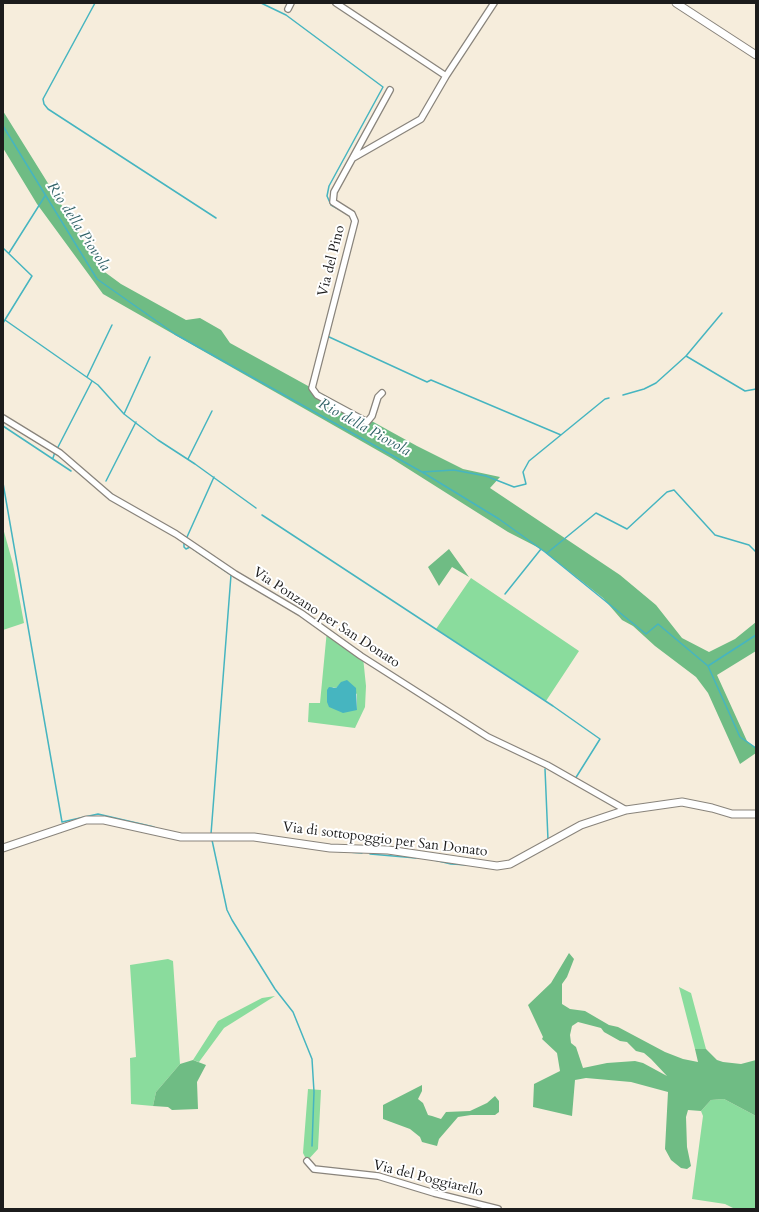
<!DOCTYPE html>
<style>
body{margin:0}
#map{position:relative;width:759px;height:1212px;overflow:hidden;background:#f6eddc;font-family:Cardo,serif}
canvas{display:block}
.frame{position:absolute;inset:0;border:4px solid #1c1c1c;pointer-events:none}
</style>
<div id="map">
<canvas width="759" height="1212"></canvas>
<div class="frame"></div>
</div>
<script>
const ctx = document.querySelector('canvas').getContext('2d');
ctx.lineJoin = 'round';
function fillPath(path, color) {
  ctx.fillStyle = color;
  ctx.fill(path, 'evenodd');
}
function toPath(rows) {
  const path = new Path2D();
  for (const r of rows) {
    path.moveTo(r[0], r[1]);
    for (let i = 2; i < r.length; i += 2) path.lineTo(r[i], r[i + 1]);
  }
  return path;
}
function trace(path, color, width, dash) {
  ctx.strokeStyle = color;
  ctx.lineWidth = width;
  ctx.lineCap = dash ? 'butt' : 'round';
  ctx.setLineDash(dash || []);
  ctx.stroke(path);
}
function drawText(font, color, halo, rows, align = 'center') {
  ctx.font = font + ' Cardo,serif';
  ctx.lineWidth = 4;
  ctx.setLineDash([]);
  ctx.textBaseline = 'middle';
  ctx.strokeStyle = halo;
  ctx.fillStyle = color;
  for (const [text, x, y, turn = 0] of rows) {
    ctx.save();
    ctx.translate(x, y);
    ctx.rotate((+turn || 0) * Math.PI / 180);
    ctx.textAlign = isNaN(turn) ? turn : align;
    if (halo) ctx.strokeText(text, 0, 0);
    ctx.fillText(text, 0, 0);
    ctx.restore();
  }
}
fillPath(toPath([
 [3,528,13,564,24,623,3,630],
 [471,578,579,651,546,701,436,629],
 [327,630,363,657,366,686,365,707,355,728,308,722,309,703,320,703],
 [339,685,357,694,357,710,332,687,336,688],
 [168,959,173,961,180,1064,156,1092,153,1106,131,1104,130,1058,136,1057,130,965],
 [679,987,691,993,706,1049,695,1049],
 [275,996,224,1028,199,1062,193,1060,218,1021,262,998],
 [308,1089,321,1090,318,1149,307,1161,303,1153],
 [724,1099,756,1116,756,1209,735,1209,725,1204,692,1199,703,1116,701,1111,711,1100]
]), '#8adc9d');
fillPath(toPath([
 [3,111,102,270,121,284,186,320,200,318,221,330,230,343,417,446,463,469,500,477,490,488,620,575,656,605,682,638,709,652,735,639,756,622,756,651,717,675,747,741,756,748,756,753,740,764,708,693,696,677,655,646,633,626,622,620,603,598,541,549,508,532,391,458,103,294,37,204,3,148],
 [449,549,469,577,452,567,439,586,428,567],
 [569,953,574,959,567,977,562,984,562,1004,570,1009,585,1011,609,1025,618,1027,665,1052,683,1059,698,1062,695,1049,706,1049,717,1060,723,1062,741,1064,756,1060,756,1116,724,1099,711,1100,701,1111,688,1110,686,1117,687,1147,691,1166,687,1169,681,1168,671,1160,665,1149,668,1092,631,1082,586,1078,575,1080,572,1116,533,1107,534,1084,560,1071,557,1053,542,1039,543,1037,528,1005,551,983],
 [578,1022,601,1028,604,1032,620,1041,627,1042,636,1051,644,1053,651,1059,667,1076,643,1063,635,1061,607,1063,583,1068,576,1047,571,1043,570,1035,572,1026],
 [193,1060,206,1065,197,1082,198,1109,172,1110,168,1107,153,1106,156,1092,180,1064],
 [422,1085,422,1091,418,1099,423,1103,428,1115,432,1116,441,1119,446,1112,470,1111,487,1103,495,1096,499,1101,499,1112,495,1115,471,1115,458,1117,439,1139,437,1146,422,1142,420,1137,410,1129,383,1119,383,1105]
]), '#6fbc84');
fillPath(toPath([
 [347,680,356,688,357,710,343,713,329,707,327,702,327,690,329,687,336,688,341,682]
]), '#46b5c0');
trace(toPath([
 [95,3,43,99,44,104,48,109,216,218],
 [261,3,286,15,383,87,329,186,327,196,331,205,344,212],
 [3,126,97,279,175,334,422,472,499,519,545,552,646,634,658,624,708,666,740,737,756,748],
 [3,248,32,276,3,323],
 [9,253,45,196],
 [5,320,98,385,124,414,158,440,195,464,256,508],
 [327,336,427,382,431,380,561,435],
 [686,356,745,391,756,389],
 [87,377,112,325],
 [623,395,644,389,656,383,686,356,722,313],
 [124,414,150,357],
 [3,426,71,471],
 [57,449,92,381],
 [53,458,55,452],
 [188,459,212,411],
 [422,472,454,470,486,476,514,487,526,484,523,472,529,461,605,399,609,398],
 [106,481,136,422],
 [3,483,62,822,98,814,154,827],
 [262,515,553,706,600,739,575,779],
 [187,537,214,477],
 [184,543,184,547,186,549,190,547,231,575,211,834],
 [547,553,596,513,627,529,667,492,674,490,715,535,749,545,756,552],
 [505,594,541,549],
 [708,666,756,635],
 [545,769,548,840],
 [212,840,227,910,232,920,275,989,293,1012,312,1059,314,1092,312,1146],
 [334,851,362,853],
 [370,854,416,858],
 [430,859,451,864,469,865]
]), '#46b5c0', 1.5);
const minor = toPath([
 [336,3,446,76],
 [288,9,291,3],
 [353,158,421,119,446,76,494,3],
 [382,393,378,397,372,416,367,422,317,395,312,388,355,221,352,214,333,202,334,192,390,90],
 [3,418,60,453,111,497,176,534,235,574,301,613,361,656,488,737,547,765,626,810],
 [307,1161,314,1169,378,1176,434,1193,498,1209]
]);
const tertiary = toPath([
 [676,3,756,55],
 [3,848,86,820,104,820,181,837,254,837,330,848,388,850,497,866,510,864,581,825,626,810,682,802,712,808,732,814,756,814]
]);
trace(minor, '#89847c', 8);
trace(tertiary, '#89847c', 9);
trace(minor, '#fff', 5.5);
trace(tertiary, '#fff', 7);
drawText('14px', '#1c1c1c', '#fff', [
 ["Via del Pino",332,261,-76],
 ["Via Ponzano per San Donato",326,618,33],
 ["Via di sottopoggio per San Donato",385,840,7],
 ["Via del Poggiarello",428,1179,14]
]);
drawText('italic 15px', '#2f6166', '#fff', [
 ["Rio della Piovola",78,227,57],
 ["Rio della Piovola",364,428,29]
]);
</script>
